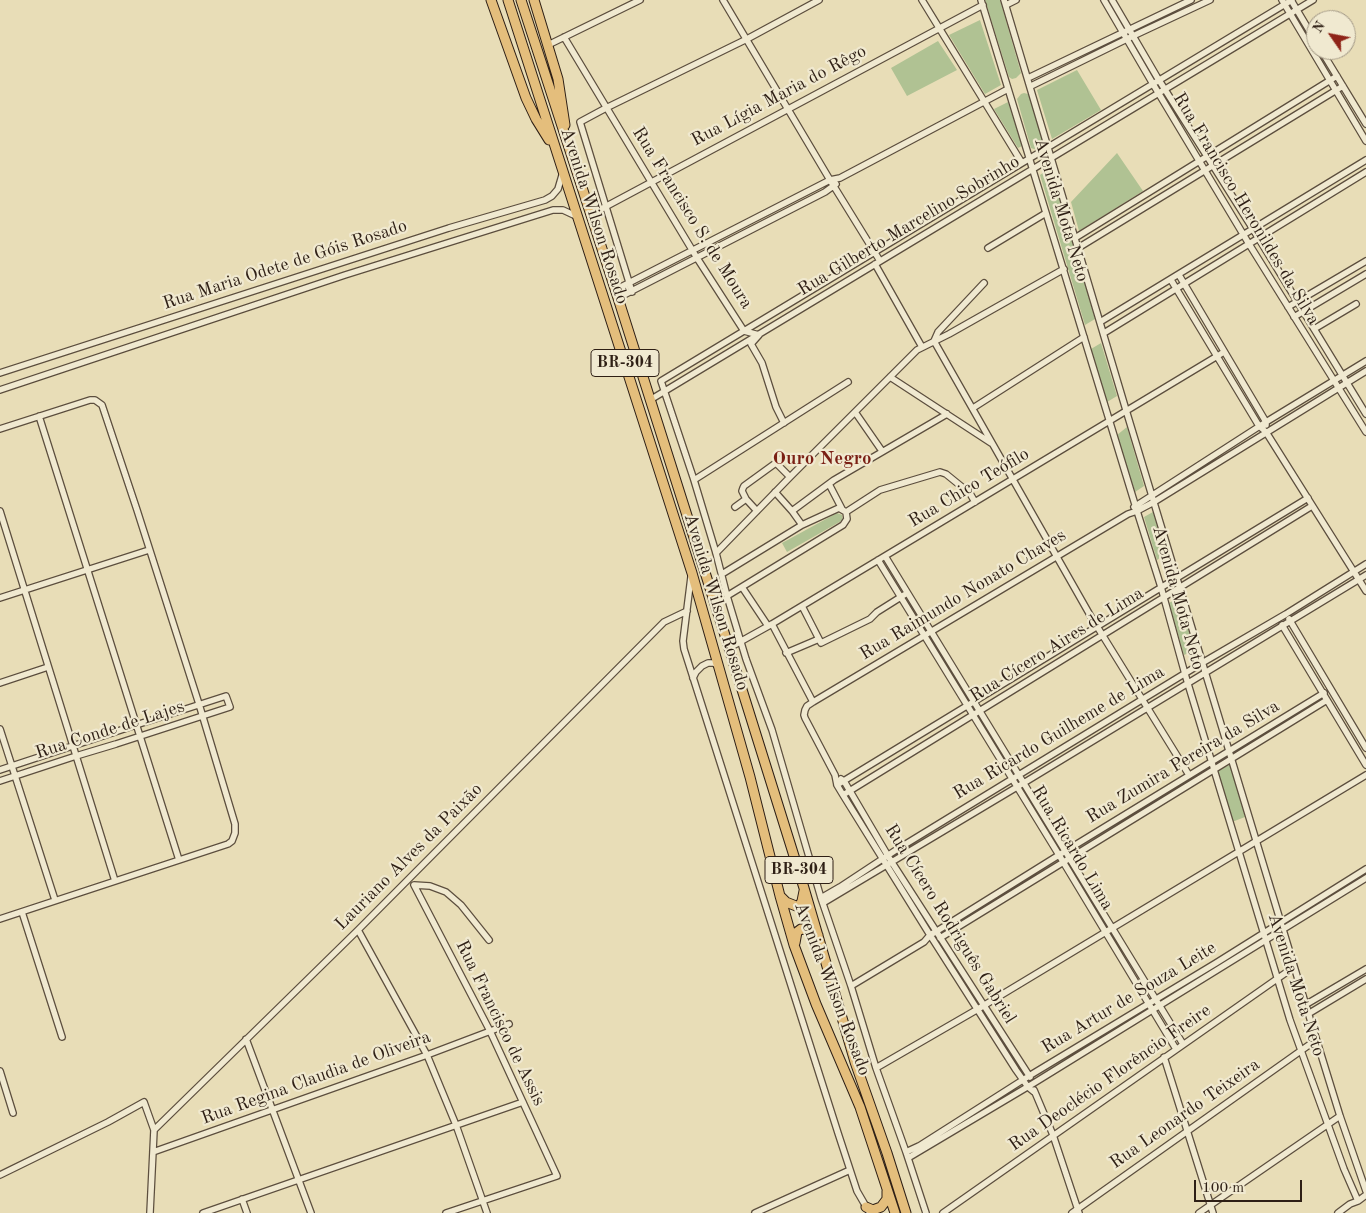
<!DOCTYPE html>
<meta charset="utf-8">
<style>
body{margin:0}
#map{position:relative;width:1366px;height:1213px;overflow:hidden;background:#e8ddb7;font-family:"Old Standard TT",serif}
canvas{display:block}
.north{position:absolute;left:1306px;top:10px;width:50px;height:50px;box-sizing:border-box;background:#f0e9d0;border:1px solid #a29885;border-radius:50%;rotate:303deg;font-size:14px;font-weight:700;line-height:20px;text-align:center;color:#2e1f15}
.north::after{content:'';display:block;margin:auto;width:18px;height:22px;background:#8f2418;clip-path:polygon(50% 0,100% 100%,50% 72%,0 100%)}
.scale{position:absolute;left:1194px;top:1180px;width:108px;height:22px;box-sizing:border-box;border:2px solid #2e1f15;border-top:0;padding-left:6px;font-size:15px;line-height:18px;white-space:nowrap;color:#2e1f15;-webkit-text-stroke:4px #f0e9d0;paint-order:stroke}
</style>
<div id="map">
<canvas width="1366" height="1213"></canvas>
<div class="north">N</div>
<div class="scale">100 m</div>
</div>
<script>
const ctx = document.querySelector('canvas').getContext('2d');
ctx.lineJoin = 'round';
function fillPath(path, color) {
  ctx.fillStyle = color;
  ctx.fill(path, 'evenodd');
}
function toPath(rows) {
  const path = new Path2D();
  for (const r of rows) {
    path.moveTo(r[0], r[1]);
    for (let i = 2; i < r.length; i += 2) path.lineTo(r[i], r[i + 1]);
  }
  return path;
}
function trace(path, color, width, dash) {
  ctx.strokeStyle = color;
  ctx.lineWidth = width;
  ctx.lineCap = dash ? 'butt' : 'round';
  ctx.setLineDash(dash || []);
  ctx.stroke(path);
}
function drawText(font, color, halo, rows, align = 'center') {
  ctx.font = font + ' "Old Standard TT",serif';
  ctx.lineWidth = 4.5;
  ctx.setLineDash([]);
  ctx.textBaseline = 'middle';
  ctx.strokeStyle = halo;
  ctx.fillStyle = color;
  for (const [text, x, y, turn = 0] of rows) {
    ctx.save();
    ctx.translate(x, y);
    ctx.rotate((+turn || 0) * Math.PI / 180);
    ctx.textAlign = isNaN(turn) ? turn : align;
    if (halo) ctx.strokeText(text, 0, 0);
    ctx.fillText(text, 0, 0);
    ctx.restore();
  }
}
fillPath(toPath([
 [985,0,1000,0,1021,73,1016,78,1012,79,1009,77],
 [980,20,1001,85,985,94,949,35],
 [938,41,957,70,907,96,891,68],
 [1077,70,1101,110,1052,139,1037,90],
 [1024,93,1028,94,1030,97,1043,142,1037,150,1031,148,1017,99,1021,94],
 [1008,102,1022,146,1018,148,994,109],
 [1117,153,1143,191,1079,231,1071,202],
 [1051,167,1095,319,1085,325,1040,175],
 [1101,343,1117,396,1107,402,1091,349],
 [1127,427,1144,486,1135,492,1117,435],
 [1153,512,1165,554,1157,560,1144,517],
 [837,513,842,515,843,520,787,552,782,543],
 [1178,598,1195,650,1184,655,1169,603],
 [1231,764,1245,817,1232,822,1218,771]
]), '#b0c293');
const minor = toPath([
 [723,0,830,180,880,261],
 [922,0,1022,163],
 [981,0,1137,511,1161,587,1185,674,1290,1020,1344,1169,1358,1201],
 [1004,0,1126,410,1307,1009,1340,1116,1366,1191],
 [1104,0,1153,84,1249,244,1366,432],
 [1112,0,1157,77,1253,229,1366,414],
 [1282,0,1366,141],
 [1291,0,1316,42],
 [1006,5,1016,0],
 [564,37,697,258,744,331,759,335,751,344,762,363,776,407,784,423],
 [548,45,640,0],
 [1321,50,1366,124],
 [1028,78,1191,0],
 [1031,86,1133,36,1210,0],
 [590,215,983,5],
 [1075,238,1337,76],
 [988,248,1046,213],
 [1078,248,1343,86],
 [875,264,922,347],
 [1179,275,1266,422,1266,425],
 [1171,280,1259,426,1266,432,1366,591],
 [615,290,830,180,840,178,1008,89],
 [632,292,580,122,606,108,747,39,819,0],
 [618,298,825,192,836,184],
 [1288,307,1366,261],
 [1294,317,1366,274],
 [1100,322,1366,160],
 [1314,329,1356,304],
 [1104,333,1366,172],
 [934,341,1090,615,1189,775],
 [934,341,938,332,984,283],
 [0,373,449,228,545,200,552,196,558,189,563,172],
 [890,377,991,443],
 [0,390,345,275,553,210,563,210,578,217],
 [650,400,1313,0],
 [973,408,1084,337],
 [855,412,882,451],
 [39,416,179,860],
 [0,429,90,400,95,400,102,405,137,510,199,704,235,824,235,833,232,841,228,844,0,919],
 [776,463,790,477],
 [694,480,848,382],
 [829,484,842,509],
 [775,492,792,511,802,525],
 [735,507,746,499],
 [1134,507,1266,422,1366,361],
 [0,511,115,881],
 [757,511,746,499,742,491,743,488,744,486,784,457],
 [792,511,834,480,947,414],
 [846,512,880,490,940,472,946,474,962,487,968,490,975,502],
 [716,553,790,477,917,350,949,334,1064,269],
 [885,556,1183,1044],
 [878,560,1059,855,1176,1049],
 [722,574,802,525,839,508,846,512,847,519,843,525,727,596],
 [691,577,683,641,684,649,838,1133,857,1191,868,1210],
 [742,587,768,626],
 [0,598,149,550],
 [802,606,821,643,870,619,877,612,904,595],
 [1289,619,1366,748],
 [772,624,813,702],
 [1282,625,1366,765],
 [729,648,772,624,1224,352],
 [786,653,819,639],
 [693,678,696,672,702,666,708,663,714,663,718,666],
 [0,683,48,667],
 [0,729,55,900],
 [0,770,136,725,226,696,230,707,116,744,76,756,0,781],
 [841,779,844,781,891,861,1030,1077],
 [837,785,1308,498],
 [843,795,1312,506],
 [821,898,840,887,896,850,1202,663,1286,614,1366,564],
 [823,903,1017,787,1366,575],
 [22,912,62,1037],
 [358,930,427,1055,456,1125,487,1213],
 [940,938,1327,700],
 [851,986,924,942,930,935,937,931,1059,855,1324,693],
 [1305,1005,1366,969],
 [1308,1014,1366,979],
 [246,1039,311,1213],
 [1164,1057,1213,1213],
 [876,1068,978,1009,1366,775],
 [0,1071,13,1113],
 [1034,1090,1053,1135,1079,1213],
 [1034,1092,1028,1087,1016,1070,930,935,843,795,837,785,835,775,805,718,804,715,805,710,807,706,813,702,1128,514,1137,511,1154,502,1366,371],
 [154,1130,358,930,664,622,687,611],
 [153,1152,427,1055,509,1024],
 [906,1152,919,1146,1029,1076,1216,963,1366,869],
 [908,1158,1034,1083,1366,878],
 [0,1175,108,1122,144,1102,154,1130,150,1213],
 [242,1199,247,1213],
 [203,1213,523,1102],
 [446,1213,557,1176,490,1031,414,885,430,886,446,892,461,905,489,940],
 [755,1213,850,1170],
 [926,1213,906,1152,876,1068,851,986,821,898,772,730,746,659,727,596,716,553,694,480,661,381,1292,0],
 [943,1213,1294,967],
 [1072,1213,1316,1040],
 [1199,1213,1340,1116],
 [1338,1213,1350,1204,1358,1201,1366,1195]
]);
const trunk = toPath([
 [491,0,526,98,536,119,549,140],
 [508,0,692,573,750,777,780,896,794,945,816,1004,860,1107,895,1213],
 [521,0,618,298,729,648,804,888,855,1062,887,1153,906,1213],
 [534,0,558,79,565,125],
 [780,896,786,902,796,906,800,905,802,901,804,891],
 [795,943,797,932,801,929,809,930,818,935],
 [866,1207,873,1210,881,1207,887,1199,887,1191]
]);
trace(minor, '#5c4e3e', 8);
trace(trunk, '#2e1f15', 11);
trace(minor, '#f0e9d0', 5.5);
trace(trunk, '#e4be7c', 9);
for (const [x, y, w] of [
 [625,363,68],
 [799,870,68]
]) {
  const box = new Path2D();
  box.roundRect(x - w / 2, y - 13.5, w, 27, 4);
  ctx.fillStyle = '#f0e9d0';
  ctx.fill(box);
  trace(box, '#2e1f15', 1);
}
drawText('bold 16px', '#2e1f15', null, [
 ["BR-304",625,363],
 ["BR-304",799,870]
]);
drawText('18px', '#2e1f15', '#f0e9d0', [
 ["Rua Lígia Maria do Rêgo",779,96,-28],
 ["Rua Francisco Heronildes da Silva",1246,209,59],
 ["Avenida Mota Neto",1061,210,73],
 ["Avenida Wilson Rosado",594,216,72],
 ["Rua Francisco S. de Moura",692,218,58],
 ["Rua Gilberto Marcelino Sobrinho",909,226,-31],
 ["Rua Maria Odete de Góis Rosado",285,265,-18],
 ["Rua Chico Teófilo",969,488,-31],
 ["Rua Raimundo Nonato Chaves",963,595,-31],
 ["Avenida Mota Neto",1178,598,74],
 ["Avenida Wilson Rosado",716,602,73],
 ["Rua Cícero Aires de Lima",1057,645,-32],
 ["Rua Conde de Lajes",110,730,-18],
 ["Rua Ricardo Guilheme de Lima",1059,733,-31],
 ["Rua Zumira Pereira da Silva",1183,762,-31],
 ["Rua Ricardo Lima",1072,848,59],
 ["Lauriano Alves da Paixão",409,857,-45],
 ["Rua Cícero Rodriguês Gabriel",950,924,58],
 ["Avenida Mota Neto",1296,985,72],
 ["Avenida Wilson Rosado",832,989,69],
 ["Rua Artur de Souza Leite",1129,998,-31],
 ["Rua Francisco de Assis",500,1023,64],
 ["Rua Regina Claudia de Oliveira",316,1078,-20],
 ["Rua Deoclécio Florêncio Freire",1110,1078,-35],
 ["Rua Leonardo Teixeira",1185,1114,-35]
]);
drawText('bold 19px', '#7a1f14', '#f0e9d0', [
 ["Ouro Negro",822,459]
]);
</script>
